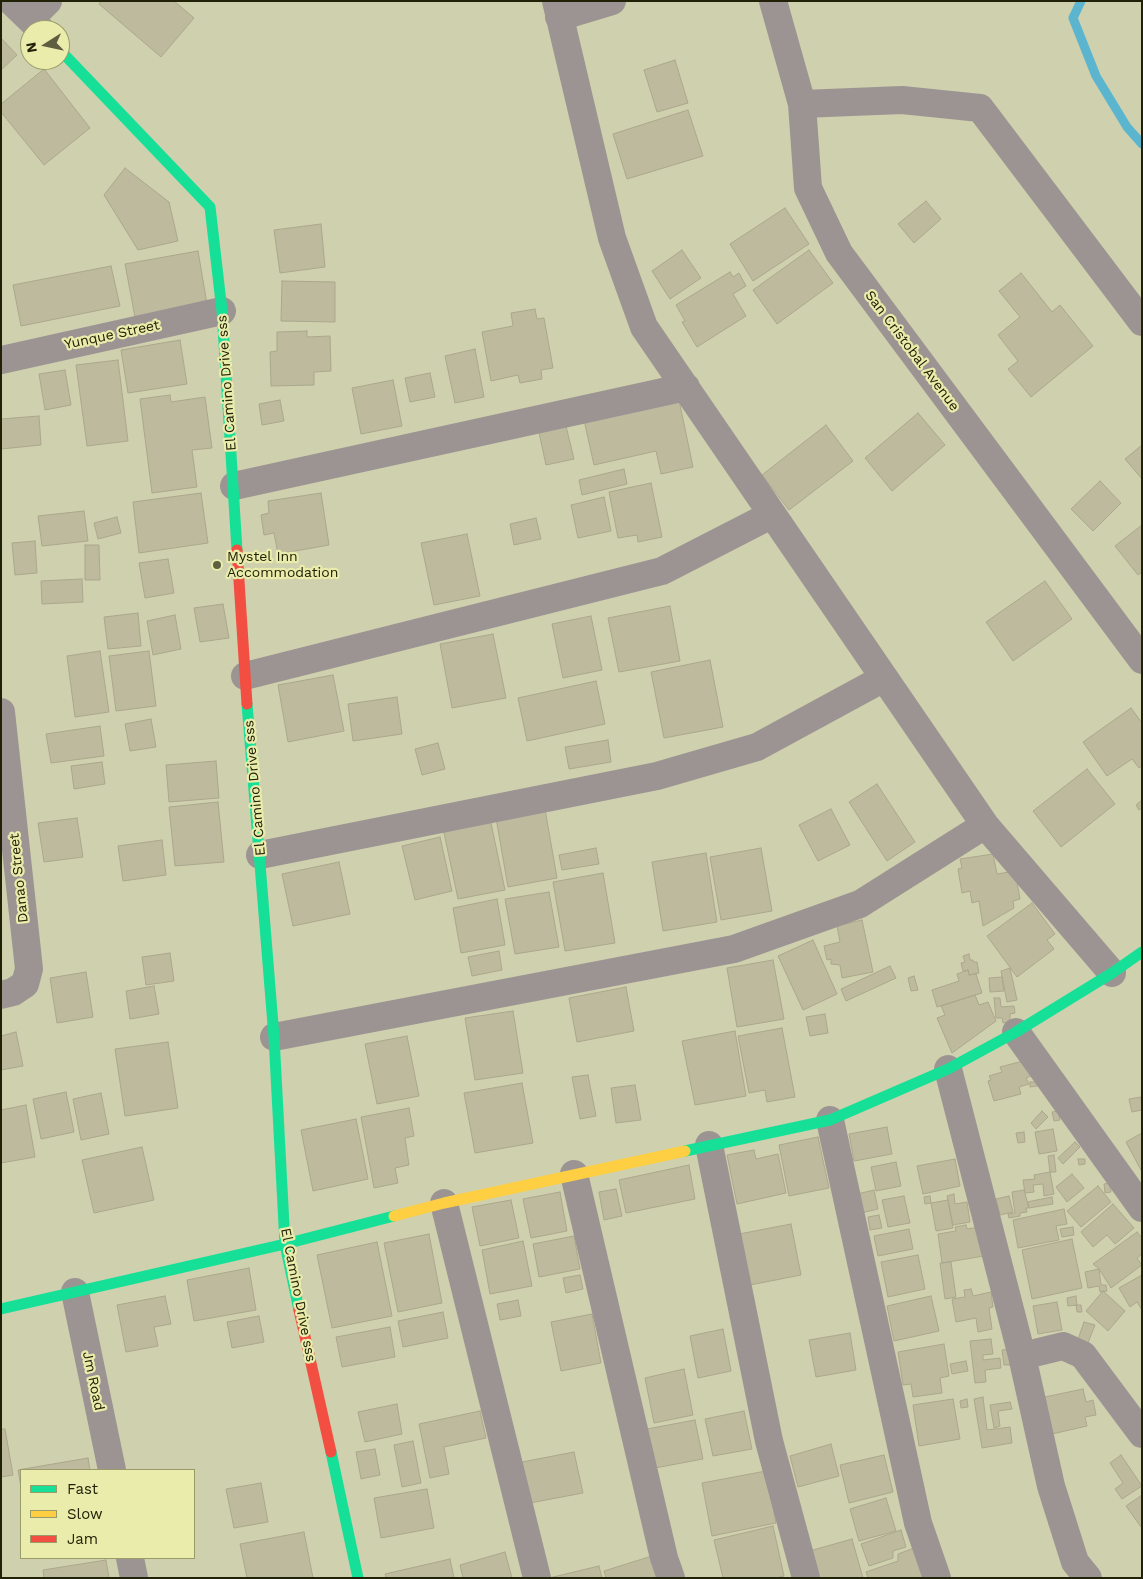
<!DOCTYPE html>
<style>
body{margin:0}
#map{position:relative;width:1143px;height:1579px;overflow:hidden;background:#cfd0ad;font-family:"Work Sans",sans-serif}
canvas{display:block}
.frame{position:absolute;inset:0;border:2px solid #212107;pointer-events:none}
.legend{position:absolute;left:20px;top:1469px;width:175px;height:90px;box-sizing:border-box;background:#e9ecab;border:1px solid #999b69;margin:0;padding:6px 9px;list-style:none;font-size:15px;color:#212107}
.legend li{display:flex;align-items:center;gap:10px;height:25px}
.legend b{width:25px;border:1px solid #999b69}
.north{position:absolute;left:20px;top:20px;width:50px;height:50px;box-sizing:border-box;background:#e9ecab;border:1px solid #999b69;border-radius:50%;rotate:260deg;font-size:14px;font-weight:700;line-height:20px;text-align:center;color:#212107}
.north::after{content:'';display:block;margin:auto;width:18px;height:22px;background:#5e5e41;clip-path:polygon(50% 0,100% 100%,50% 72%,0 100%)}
</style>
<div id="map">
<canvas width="1143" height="1579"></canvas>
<div class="frame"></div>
<ul class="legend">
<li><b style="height:6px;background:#16e098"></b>Fast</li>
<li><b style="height:6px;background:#ffcf43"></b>Slow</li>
<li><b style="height:6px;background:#f24e42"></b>Jam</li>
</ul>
<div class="north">N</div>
</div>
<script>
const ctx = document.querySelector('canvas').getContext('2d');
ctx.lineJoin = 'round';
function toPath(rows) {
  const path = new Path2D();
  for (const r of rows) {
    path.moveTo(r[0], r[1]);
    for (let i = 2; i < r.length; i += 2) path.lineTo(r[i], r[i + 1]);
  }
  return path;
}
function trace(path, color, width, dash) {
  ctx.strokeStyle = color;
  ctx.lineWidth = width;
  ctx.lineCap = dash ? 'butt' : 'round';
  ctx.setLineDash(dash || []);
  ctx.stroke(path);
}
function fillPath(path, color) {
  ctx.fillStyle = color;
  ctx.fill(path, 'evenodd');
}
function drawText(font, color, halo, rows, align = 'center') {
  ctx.font = font + ' "Work Sans",sans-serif';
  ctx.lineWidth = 4.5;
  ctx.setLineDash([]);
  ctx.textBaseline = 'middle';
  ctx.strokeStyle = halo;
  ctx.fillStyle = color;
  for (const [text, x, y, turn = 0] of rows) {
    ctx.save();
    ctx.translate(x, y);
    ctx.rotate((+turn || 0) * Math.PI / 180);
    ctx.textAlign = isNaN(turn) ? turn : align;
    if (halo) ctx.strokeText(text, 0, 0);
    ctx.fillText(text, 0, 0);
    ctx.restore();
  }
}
trace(toPath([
 [1081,1,1073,18,1096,76,1127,127,1142,144]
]), '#5bb5ce', 9);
const building = toPath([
 [101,1,174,1,194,18,161,57,99,4,101,1],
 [1,38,17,55,1,70,1,38],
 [675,60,688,103,657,112,644,70,675,60],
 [44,69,90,128,44,165,1,112,1,104,44,69],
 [688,110,703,156,627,179,613,134,688,110],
 [125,168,169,202,178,241,138,250,104,195,125,168],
 [926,201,941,219,914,243,898,224,926,201],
 [785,208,809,244,753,281,730,244,785,208],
 [321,224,325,267,280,273,274,230,321,224],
 [682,250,701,278,670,299,652,271,682,250],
 [809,250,833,283,777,324,753,290,809,250],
 [198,251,207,304,135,317,125,264,198,251],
 [111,266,120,306,21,326,13,285,111,266],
 [730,272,733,277,739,273,746,286,733,294,746,316,697,347,682,322,685,321,676,305,730,272],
 [1021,273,1052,312,1060,305,1093,346,1031,397,1008,369,1018,361,998,335,1020,317,999,291,1021,273],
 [282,281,335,282,335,322,281,321,282,281],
 [535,309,537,319,544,318,553,368,541,370,542,379,520,383,518,375,491,381,482,332,513,326,511,313,535,309],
 [307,331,307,337,330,336,331,371,314,372,314,385,271,386,270,352,277,351,277,332,307,331],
 [180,340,187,384,128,393,121,350,180,340],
 [475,349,484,397,455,403,445,356,475,349],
 [118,360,128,441,87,446,76,365,118,360],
 [65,370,71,405,45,410,39,374,65,370],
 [430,373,435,397,410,402,405,378,430,373],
 [393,380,402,426,361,434,352,388,393,380],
 [170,395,171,402,205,397,212,448,192,450,197,487,152,493,140,399,170,395],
 [280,400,284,421,262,425,259,404,280,400],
 [679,400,693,467,661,474,656,451,594,465,584,420,679,400],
 [918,413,945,445,892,491,865,458,918,413],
 [39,416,41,445,1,449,1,419,39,416],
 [565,422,574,459,546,465,538,428,565,422],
 [826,425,853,461,789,510,762,475,826,425],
 [1142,445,1142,479,1125,459,1142,445],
 [624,469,627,484,582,495,579,480,624,469],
 [1100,481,1121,503,1093,531,1071,509,1100,481],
 [651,483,662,537,638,542,637,535,618,538,609,492,651,483],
 [201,493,208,543,139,553,133,502,201,493],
 [321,493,329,545,278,554,274,533,264,535,261,515,269,513,268,501,321,493],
 [604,497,611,531,578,538,571,505,604,497],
 [84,511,88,541,42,546,38,516,84,511],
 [117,517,121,533,98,539,94,523,117,517],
 [536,518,541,539,514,545,510,524,536,518],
 [1142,525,1142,572,1138,575,1115,546,1142,525],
 [467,534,480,596,434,605,421,543,467,534],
 [35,541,37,573,15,575,12,543,35,541],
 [85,545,99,545,100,580,85,580,85,545],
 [168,559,174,593,145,598,139,563,168,559],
 [82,579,83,602,42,604,41,581,82,579],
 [1045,581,1072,619,1013,661,986,622,1045,581],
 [223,604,229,638,200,642,194,608,223,604],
 [670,606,680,661,619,672,608,618,670,606],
 [138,613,141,646,108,649,104,617,138,613],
 [175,615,181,649,153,655,147,621,175,615],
 [591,616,602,670,563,678,552,624,591,616],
 [493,634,506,698,452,708,440,644,493,634],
 [100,651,109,712,75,717,67,656,100,651],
 [149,651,156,706,116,711,109,656,149,651],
 [710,660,723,727,664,738,651,672,710,660],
 [333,675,344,731,288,742,278,685,333,675],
 [596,681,605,724,527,741,518,698,596,681],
 [397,697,402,734,353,741,348,704,397,697],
 [1131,708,1142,723,1142,766,1139,768,1132,759,1107,776,1083,742,1131,708],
 [151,719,156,747,130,751,125,724,151,719],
 [100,726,104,756,51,763,46,734,100,726],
 [608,740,611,762,569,769,565,747,608,740],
 [438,743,445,769,422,775,415,749,438,743],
 [216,761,219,798,169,802,166,765,216,761],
 [102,762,105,784,74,789,71,766,102,762],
 [1087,769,1115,804,1061,847,1033,811,1087,769],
 [877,784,915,842,887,861,849,802,877,784],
 [1142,800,1142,808,1139,810,1136,805,1142,800],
 [218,802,224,862,175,866,169,807,218,802],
 [545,809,557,878,508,887,496,818,545,809],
 [831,809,850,845,818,861,799,825,831,809],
 [77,818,83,857,44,862,38,823,77,818],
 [490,818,505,890,458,899,443,828,490,818],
 [440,837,452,891,415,900,402,846,440,837],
 [162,840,166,875,123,881,118,846,162,840],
 [596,848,599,864,562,870,559,855,596,848],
 [761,848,772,911,721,920,710,857,761,848],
 [706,853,717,922,663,931,652,862,706,853],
 [993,854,997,874,1015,871,1020,899,1013,901,1014,908,983,926,979,901,972,903,970,891,962,893,958,869,962,868,960,859,993,854],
 [339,862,350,914,293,926,282,874,339,862],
 [603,873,615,943,565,951,553,882,603,873],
 [549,892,559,947,515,954,505,899,549,892],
 [497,899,505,945,461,953,453,908,497,899],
 [1032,903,1055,934,1047,940,1054,949,1017,977,987,936,1032,903],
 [862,920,873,972,842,978,840,965,831,964,831,959,827,960,824,946,840,942,837,926,862,920],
 [813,940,837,994,803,1010,778,956,813,940],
 [499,951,502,970,472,976,468,957,499,951],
 [170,953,174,981,146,985,142,957,170,953],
 [969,954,970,960,973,960,973,962,977,962,979,973,969,975,968,970,963,971,961,963,965,962,963,956,969,954],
 [773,960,784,1019,737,1027,727,968,773,960],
 [890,966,896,978,846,1001,841,989,890,966],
 [1010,968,1017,1000,1007,1002,1001,971,1010,968],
 [968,970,969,975,976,974,982,993,937,1007,932,990,959,981,957,974,968,970],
 [86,972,93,1017,57,1023,50,978,86,972],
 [914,976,918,990,911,991,908,978,914,976],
 [1002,977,1004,991,990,992,989,978,1002,977],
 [154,986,159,1014,130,1019,126,991,154,986],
 [626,987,634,1031,577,1042,569,998,626,987],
 [975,995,979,1005,988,1002,996,1021,952,1053,937,1018,945,1015,941,1006,975,995],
 [994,998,1000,998,1001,1007,1014,1006,1015,1013,1010,1014,1010,1022,1003,1023,1002,1018,996,1018,994,998],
 [513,1011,523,1073,475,1080,465,1018,513,1011],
 [825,1014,828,1033,810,1036,806,1017,825,1014],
 [782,1028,795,1097,767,1102,765,1090,749,1093,738,1036,782,1028],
 [735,1031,746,1096,695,1105,682,1041,735,1031],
 [16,1032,23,1066,1,1070,1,1036,16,1032],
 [407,1036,419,1096,377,1104,365,1044,407,1036],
 [168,1042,178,1108,125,1116,115,1049,168,1042],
 [1027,1060,1031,1076,1026,1078,1029,1084,1019,1087,1021,1094,994,1101,988,1081,991,1080,989,1076,1002,1072,1000,1067,1027,1060],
 [588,1075,596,1116,580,1119,572,1077,588,1075],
 [1030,1082,1037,1082,1037,1086,1030,1087,1030,1082],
 [522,1083,533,1143,475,1153,464,1093,522,1083],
 [635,1085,641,1120,616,1123,611,1088,635,1085],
 [66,1092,74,1132,41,1139,33,1099,66,1092],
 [101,1093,109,1134,81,1140,73,1099,101,1093],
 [1141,1097,1142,1110,1132,1112,1129,1099,1141,1097],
 [26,1105,35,1157,1,1163,1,1110,26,1105],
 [409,1108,414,1136,405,1138,409,1165,395,1168,398,1183,374,1188,361,1117,409,1108],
 [1042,1111,1048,1117,1036,1129,1031,1123,1042,1111],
 [1058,1111,1060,1120,1054,1121,1052,1112,1058,1111],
 [356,1119,368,1179,313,1191,301,1130,356,1119],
 [887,1127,892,1154,854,1161,849,1134,887,1127],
 [1053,1129,1057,1151,1039,1154,1035,1132,1053,1129],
 [1024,1132,1025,1142,1018,1143,1016,1133,1024,1132],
 [1142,1133,1142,1172,1126,1142,1142,1133],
 [818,1137,829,1188,789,1196,779,1145,818,1137],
 [1075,1142,1080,1147,1063,1164,1058,1158,1075,1142],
 [142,1147,154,1200,94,1213,82,1160,142,1147],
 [754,1150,756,1159,778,1154,786,1193,737,1204,727,1155,754,1150],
 [1054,1155,1056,1172,1050,1172,1048,1156,1054,1155],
 [955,1159,960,1186,923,1194,917,1166,955,1159],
 [1078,1159,1085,1159,1085,1164,1079,1165,1078,1159],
 [896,1162,901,1186,876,1191,871,1167,896,1162],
 [689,1165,695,1199,626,1213,619,1180,689,1165],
 [1050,1172,1054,1194,1044,1196,1043,1184,1033,1185,1034,1192,1025,1193,1023,1180,1035,1179,1034,1175,1050,1172],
 [1072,1174,1084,1188,1067,1202,1056,1187,1072,1174],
 [1110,1183,1111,1192,1105,1193,1104,1184,1110,1183],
 [1098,1186,1111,1202,1081,1227,1067,1211,1098,1186],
 [616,1189,622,1216,604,1220,599,1192,616,1189],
 [874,1190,878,1209,861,1213,857,1194,874,1190],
 [1024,1190,1029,1208,1026,1208,1027,1212,1020,1213,1020,1216,1009,1218,1008,1214,1015,1213,1012,1192,1024,1190],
 [560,1192,567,1231,531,1238,523,1199,560,1192],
 [954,1194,955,1204,967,1202,970,1222,953,1225,947,1196,954,1194],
 [904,1196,910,1223,888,1227,882,1200,904,1196],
 [930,1196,931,1203,925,1204,924,1197,930,1196],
 [1009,1196,1013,1212,1000,1215,996,1199,1009,1196],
 [1052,1197,1053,1204,1029,1208,1027,1202,1052,1197],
 [511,1200,519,1238,480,1246,472,1207,511,1200],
 [948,1200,953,1228,936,1231,931,1203,948,1200],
 [1113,1204,1134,1228,1115,1244,1107,1235,1093,1247,1081,1232,1113,1204],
 [1064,1209,1067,1224,1056,1226,1059,1240,1018,1248,1013,1220,1064,1209],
 [879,1215,882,1228,870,1230,868,1217,879,1215],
 [791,1224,801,1275,750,1285,739,1234,791,1224],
 [966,1225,967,1229,979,1227,984,1256,942,1263,938,1234,956,1231,955,1227,966,1225],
 [1073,1227,1074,1235,1062,1237,1060,1229,1073,1227],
 [909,1229,913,1249,878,1256,874,1236,909,1229],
 [1137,1232,1142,1238,1142,1254,1137,1258,1142,1265,1111,1288,1099,1269,1093,1264,1137,1232],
 [429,1234,442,1303,398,1312,384,1243,429,1234],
 [574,1236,580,1269,539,1277,533,1244,574,1236],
 [1072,1239,1082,1288,1032,1299,1022,1250,1072,1239],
 [523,1241,532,1286,490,1294,482,1250,523,1241],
 [377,1242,392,1316,332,1328,317,1255,377,1242],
 [918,1255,925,1289,888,1297,881,1262,918,1255],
 [951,1262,956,1297,945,1299,940,1263,951,1262],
 [249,1268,256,1310,194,1321,187,1280,249,1268],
 [1099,1269,1101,1285,1106,1285,1107,1291,1100,1292,1099,1286,1088,1288,1085,1272,1099,1269],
 [580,1275,583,1289,566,1293,563,1278,580,1275],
 [1142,1275,1142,1310,1137,1302,1130,1307,1119,1288,1142,1275],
 [971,1289,973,1296,991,1292,993,1307,989,1308,992,1329,978,1332,976,1318,956,1322,952,1299,965,1297,964,1290,971,1289],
 [1103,1291,1125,1311,1108,1331,1086,1311,1103,1291],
 [165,1296,171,1324,154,1327,158,1346,126,1352,117,1305,165,1296],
 [931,1296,939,1331,894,1341,887,1306,931,1296],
 [1076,1296,1077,1305,1068,1306,1067,1298,1076,1296],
 [518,1300,521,1316,500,1320,497,1304,518,1300],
 [1057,1302,1062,1330,1038,1334,1033,1306,1057,1302],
 [1076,1305,1081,1305,1082,1312,1077,1312,1076,1305],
 [443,1312,448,1338,403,1347,398,1321,443,1312],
 [592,1314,601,1363,561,1371,551,1322,592,1314],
 [259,1316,264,1342,232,1348,227,1322,259,1316],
 [1084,1322,1095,1325,1086,1348,1076,1345,1084,1322],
 [390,1327,395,1357,342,1367,336,1337,390,1327],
 [723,1329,731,1371,698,1378,690,1336,723,1329],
 [850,1333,856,1370,816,1377,809,1340,850,1333],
 [991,1339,993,1354,983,1355,983,1360,1000,1358,1001,1368,985,1370,986,1382,975,1383,970,1341,991,1339],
 [944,1344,949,1376,940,1378,942,1393,913,1397,911,1384,903,1385,898,1352,944,1344],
 [1008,1349,1010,1365,1004,1365,1002,1350,1008,1349],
 [966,1361,968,1371,952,1374,950,1364,966,1361],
 [684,1369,693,1415,654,1423,645,1378,684,1369],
 [1083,1389,1086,1402,1093,1400,1096,1415,1085,1417,1087,1426,1052,1434,1045,1397,1083,1389],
 [983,1397,987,1430,1010,1427,1012,1443,982,1448,974,1399,983,1397],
 [953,1399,960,1439,919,1446,913,1405,953,1399],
 [967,1399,968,1407,961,1408,960,1401,967,1399],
 [1010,1402,1012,1409,998,1411,1000,1426,994,1428,990,1405,1010,1402],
 [397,1404,402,1434,365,1442,358,1412,397,1404],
 [480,1411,486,1438,444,1447,449,1474,430,1478,419,1424,480,1411],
 [744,1411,752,1449,713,1456,705,1419,744,1411],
 [695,1420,703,1459,655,1468,647,1429,695,1420],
 [1,1429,5,1429,13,1475,1,1477,1,1429],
 [413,1441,421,1483,402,1487,394,1445,413,1441],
 [831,1444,839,1476,798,1487,790,1456,831,1444],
 [375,1449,380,1475,361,1479,356,1452,375,1449],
 [574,1452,583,1493,530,1503,522,1462,574,1452],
 [884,1455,893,1492,849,1503,840,1465,884,1455],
 [1121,1455,1142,1486,1122,1499,1115,1489,1123,1483,1110,1463,1121,1455],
 [88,1458,90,1470,21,1470,21,1487,18,1470,88,1458],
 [766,1471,776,1523,712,1536,702,1483,766,1471],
 [261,1483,268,1522,234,1528,226,1489,261,1483],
 [427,1489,434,1528,381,1538,374,1498,427,1489],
 [1142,1495,1142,1527,1141,1527,1126,1506,1142,1495],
 [886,1498,896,1531,859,1541,850,1509,886,1498],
 [773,1526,784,1576,776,1578,723,1578,714,1540,773,1526],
 [901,1530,906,1547,893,1551,893,1558,869,1566,861,1544,901,1530],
 [304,1532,313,1578,247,1578,240,1544,304,1532],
 [852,1539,863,1578,813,1578,806,1552,852,1539],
 [914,1548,923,1578,868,1578,866,1572,898,1561,898,1554,914,1548],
 [505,1552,512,1578,463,1578,460,1565,505,1552],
 [652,1556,659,1578,606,1578,604,1571,652,1556],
 [450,1559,454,1578,386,1578,385,1574,450,1559],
 [106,1560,109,1578,44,1578,43,1570,106,1560],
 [599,1566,602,1578,549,1578,599,1566]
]);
fillPath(building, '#beba9e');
trace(building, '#aba78c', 1);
trace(toPath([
 [11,1,41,30],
 [556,1,612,238,644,327,985,825,1112,973],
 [773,1,802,104,808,188,839,253,1142,660],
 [559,17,612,1],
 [30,19,48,1],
 [802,104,902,100,980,108,1142,322],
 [1,360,222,311],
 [234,486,686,387],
 [245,676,662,571,771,515],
 [1,712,29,969,25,984,13,992,1,995],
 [260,855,657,776,757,747,884,678],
 [1016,1032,1142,1208],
 [274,1037,734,949,860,904,985,825],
 [948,1069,1022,1356,1051,1486,1075,1562,1088,1578],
 [830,1120,918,1523,937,1578],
 [709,1145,769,1441,806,1578],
 [574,1174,664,1558,671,1578],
 [444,1203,537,1578],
 [75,1292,112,1470],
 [1022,1356,1063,1346,1083,1355,1142,1434],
 [130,1558,134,1578]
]), '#9c9493', 28);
trace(toPath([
 [60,50,210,207,222,311,237,550],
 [247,704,274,1037,285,1244,299,1310],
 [685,1151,830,1120,948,1069,1016,1032,1112,973,1142,952],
 [1,1309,285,1244,394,1216],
 [331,1452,358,1578]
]), '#16e098', 11);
trace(toPath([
 [394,1216,444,1203,685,1151]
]), '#ffcf43', 11);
trace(toPath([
 [237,550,247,704],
 [299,1310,331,1452]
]), '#f24e42', 11);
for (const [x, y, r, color] of [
 [217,565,5,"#5e5e41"]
]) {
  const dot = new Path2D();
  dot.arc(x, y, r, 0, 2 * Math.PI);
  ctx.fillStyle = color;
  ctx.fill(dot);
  trace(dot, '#e9ecab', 2);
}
drawText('14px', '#212107', '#e9ecab', [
 ["Yunque Street",112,335,-12],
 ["San Cristobal Avenue",912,351,53],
 ["El Camino Drive sss",227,383,-94],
 ["El Camino Drive sss",255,788,-95],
 ["Danao Street",19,878,-96],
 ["El Camino Drive sss",298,1295,79],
 ["Jm Road",93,1381,78]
]);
drawText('14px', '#212107', '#e9ecab', [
 ["Mystel Inn",227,557],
 ["Accommodation",227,573]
], 'left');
</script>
